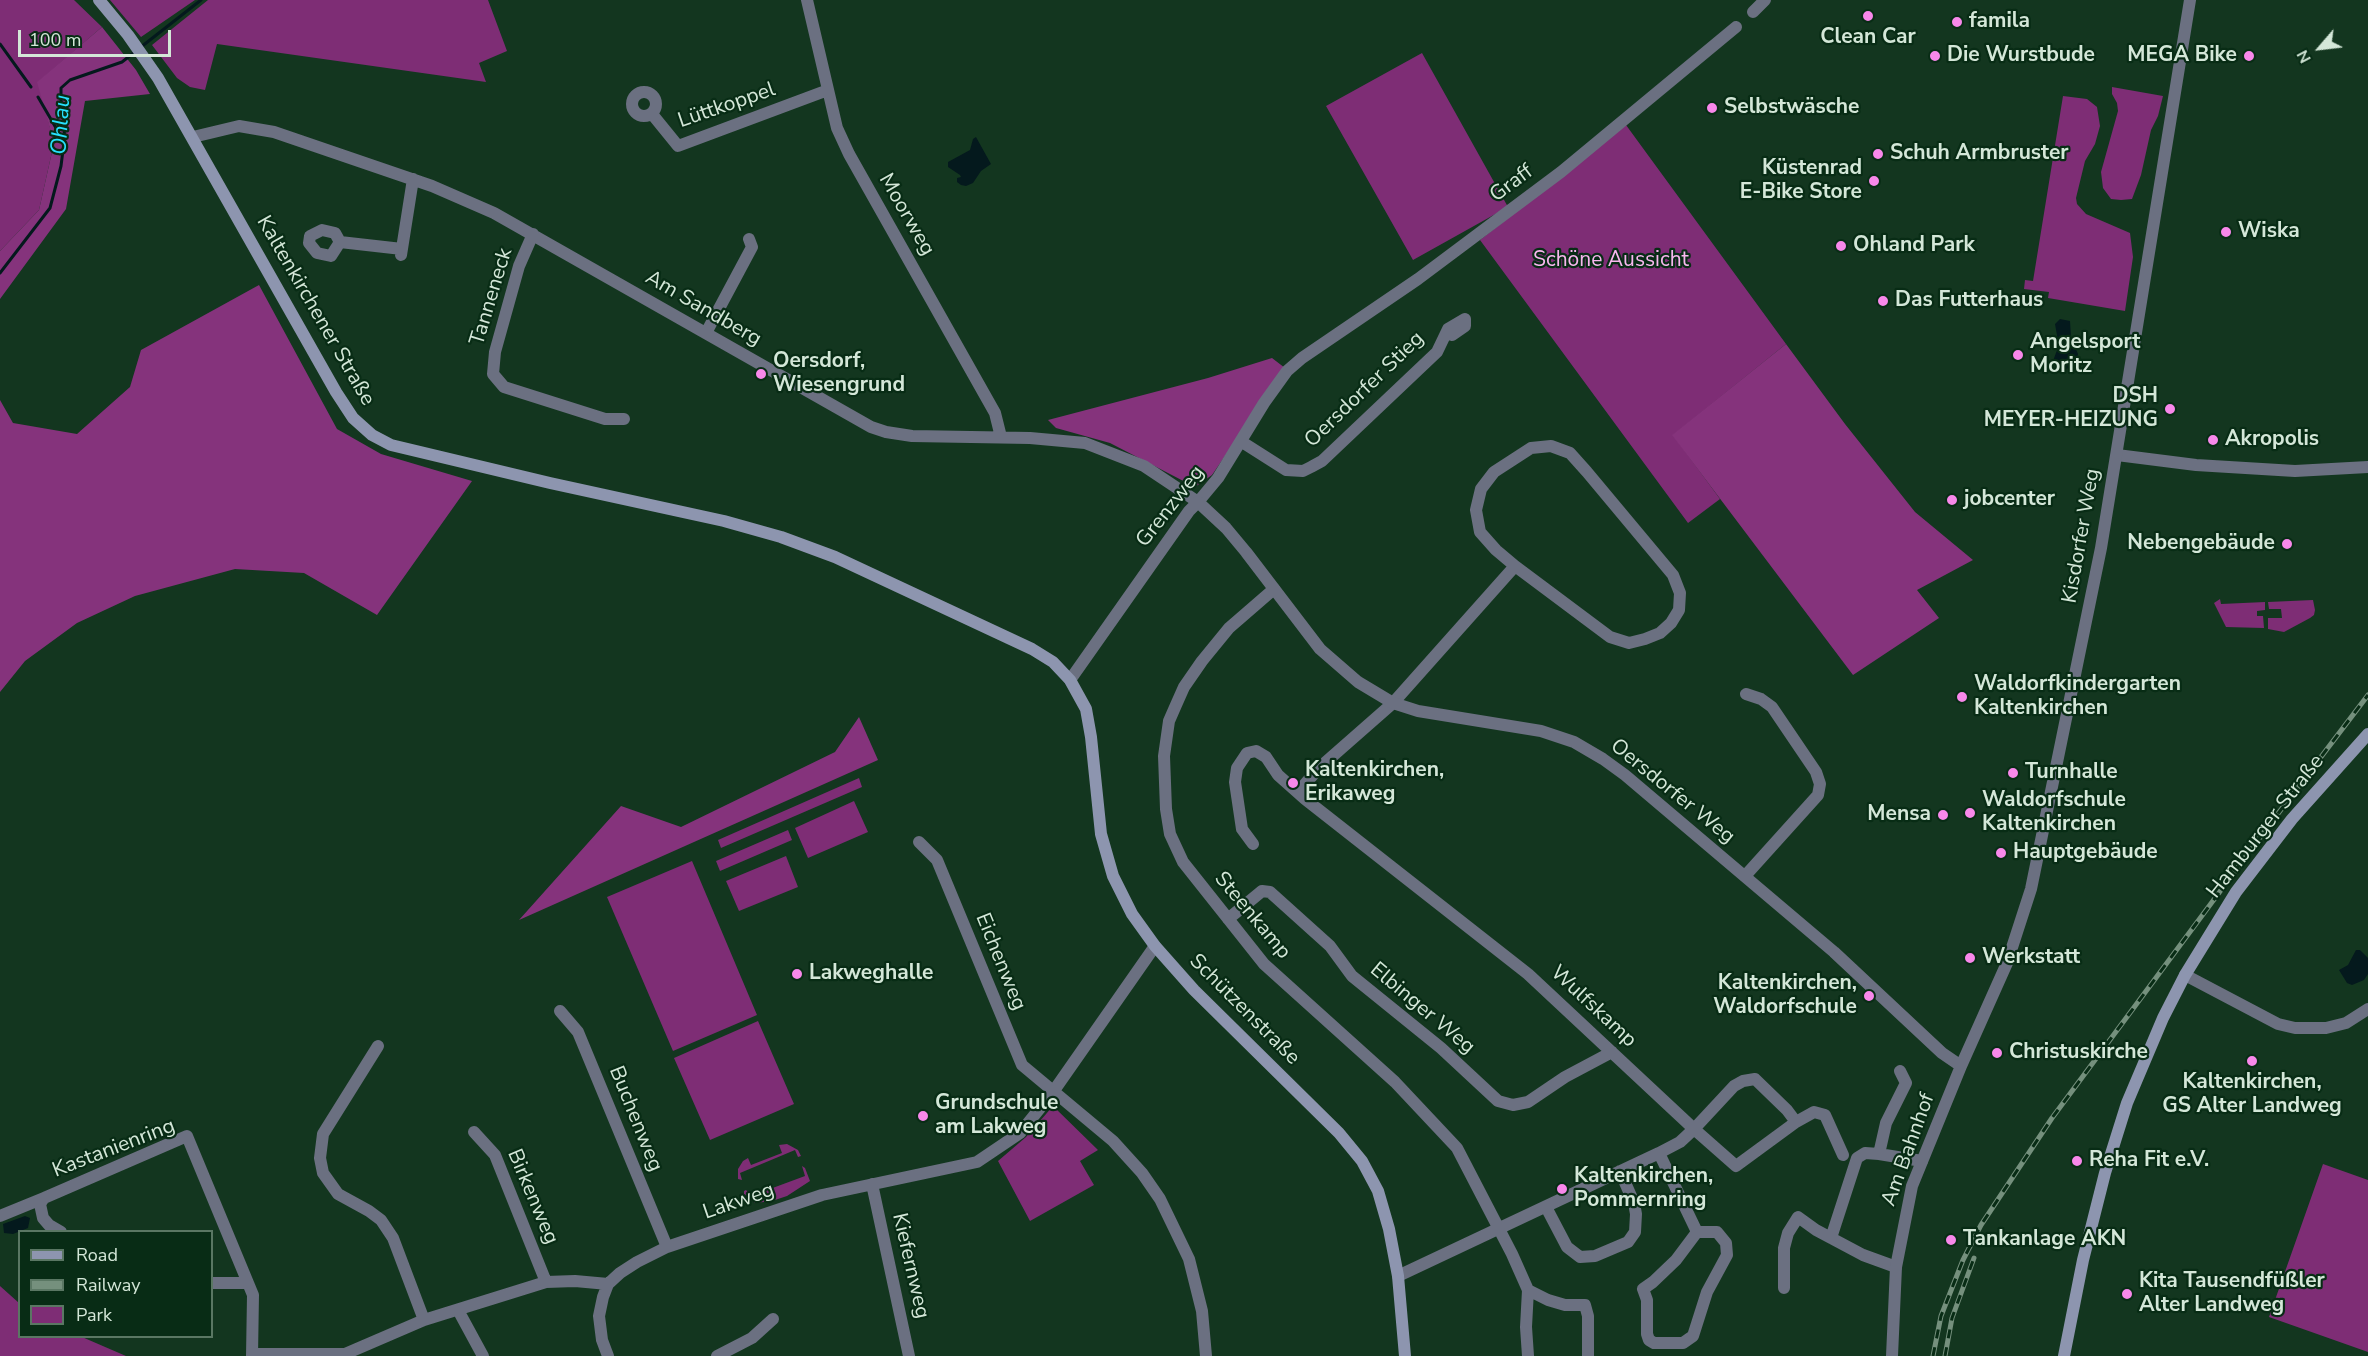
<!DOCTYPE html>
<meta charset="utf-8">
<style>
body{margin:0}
#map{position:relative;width:2368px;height:1356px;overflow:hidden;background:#13361f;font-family:"Nunito Sans",sans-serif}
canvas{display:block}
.legend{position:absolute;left:18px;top:1230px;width:195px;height:108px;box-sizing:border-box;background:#082c15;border:2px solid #5a7763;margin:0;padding:8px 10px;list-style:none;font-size:18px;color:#d4e7d8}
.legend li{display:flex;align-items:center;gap:12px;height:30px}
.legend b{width:30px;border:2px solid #5a7763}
.north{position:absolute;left:2290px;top:18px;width:60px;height:60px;-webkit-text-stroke:4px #082c15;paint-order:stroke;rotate:242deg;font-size:16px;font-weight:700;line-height:24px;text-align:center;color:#d4e7d8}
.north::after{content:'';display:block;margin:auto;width:21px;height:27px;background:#d4e7d8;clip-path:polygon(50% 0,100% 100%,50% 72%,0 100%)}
.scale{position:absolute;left:18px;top:30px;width:153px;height:27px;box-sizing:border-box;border:3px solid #d4e7d8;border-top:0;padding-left:8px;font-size:18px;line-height:21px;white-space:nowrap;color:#d4e7d8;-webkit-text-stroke:4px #082c15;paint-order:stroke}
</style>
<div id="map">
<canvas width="2368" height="1356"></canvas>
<ul class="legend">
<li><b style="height:8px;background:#8d95af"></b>Road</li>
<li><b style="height:8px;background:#75907d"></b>Railway</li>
<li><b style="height:16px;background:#7e2d75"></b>Park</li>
</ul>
<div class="north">N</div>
<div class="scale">100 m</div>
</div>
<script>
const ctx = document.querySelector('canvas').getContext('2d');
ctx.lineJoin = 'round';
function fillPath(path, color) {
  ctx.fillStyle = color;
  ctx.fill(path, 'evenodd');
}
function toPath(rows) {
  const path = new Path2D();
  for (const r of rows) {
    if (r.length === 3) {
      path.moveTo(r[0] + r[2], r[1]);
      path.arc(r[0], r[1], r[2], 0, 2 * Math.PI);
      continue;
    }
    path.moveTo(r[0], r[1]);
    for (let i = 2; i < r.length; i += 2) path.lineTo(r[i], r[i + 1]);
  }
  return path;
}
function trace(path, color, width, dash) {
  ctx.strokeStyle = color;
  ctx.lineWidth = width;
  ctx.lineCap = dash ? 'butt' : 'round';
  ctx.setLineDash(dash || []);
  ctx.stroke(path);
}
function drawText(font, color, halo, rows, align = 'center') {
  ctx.font = font + ' "Nunito Sans",sans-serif';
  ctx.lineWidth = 4.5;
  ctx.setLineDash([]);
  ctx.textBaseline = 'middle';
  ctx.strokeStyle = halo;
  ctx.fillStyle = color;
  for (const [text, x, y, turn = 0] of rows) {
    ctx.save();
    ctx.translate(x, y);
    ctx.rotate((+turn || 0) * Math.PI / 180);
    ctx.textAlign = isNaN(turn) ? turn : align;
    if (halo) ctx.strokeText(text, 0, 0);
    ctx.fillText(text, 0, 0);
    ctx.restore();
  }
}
fillPath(toPath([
 [0,0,74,0,102,27,38,82,54,143,39,210,0,251],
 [110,0,195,0,141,37],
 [208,0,488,0,507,51,479,63,486,82,217,44,205,90,190,87,177,78,152,45],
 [1422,53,1508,207,1413,260,1326,106],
 [2112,87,2163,96,2158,116,2151,130,2141,175,2132,199,2121,200,2111,199,2103,188,2101,172,2118,111,2117,103,2112,94],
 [2063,96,2087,99,2097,107,2100,126,2095,144,2085,161,2076,198,2077,204,2086,214,2130,233,2133,257,2125,311,2048,298,2049,292,2024,289,2025,280,2033,281],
 [1626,125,1786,344,1673,435,1720,499,1688,523,1480,240],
 [2220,599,2221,604,2265,602,2265,610,2257,611,2257,616,2263,616,2264,628,2226,627,2214,603],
 [2313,600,2315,610,2314,615,2310,618,2284,632,2268,629,2268,618,2282,618,2281,609,2269,609,2268,602],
 [859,778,862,787,721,848,718,840],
 [854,801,868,832,808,858,795,828],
 [788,830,792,840,720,871,716,861],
 [786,856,798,887,739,911,726,881],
 [692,861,757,1015,673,1051,607,897],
 [758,1021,794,1104,710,1140,674,1058],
 [1053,1106,1098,1150,1080,1161,1094,1185,1030,1221,998,1161,1026,1137],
 [787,1144,798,1150,801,1156,798,1157,795,1150,740,1173,742,1180,738,1179,738,1169,743,1161,748,1158,751,1165,782,1153,779,1145],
 [2323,1164,2368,1180,2368,1352,2269,1317],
 [802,1166,805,1168,810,1181,787,1196,772,1201,755,1203,744,1194,744,1191,746,1190,751,1196,805,1176],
 [0,1286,19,1303,20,1336,82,1337,126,1356,0,1356]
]), '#7e2d75');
fillPath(toPath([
 [102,27,136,70,150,94,85,101,66,209,0,299,0,251,39,210,54,143,37,82],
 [259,285,337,429,381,454,472,481,377,615,304,573,235,569,135,596,77,623,25,661,0,692,0,400,13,423,77,434,130,387,141,350],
 [1786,344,1845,424,1915,512,1973,560,1917,590,1939,618,1853,675,1672,435],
 [1272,358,1285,368,1212,475,1195,487,1110,443,1056,428,1048,420,1208,378],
 [859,717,878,760,519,920,621,806,681,827,835,752]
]), '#85337c');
fillPath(toPath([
 [976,137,991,164,981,171,973,183,966,186,961,185,957,182,957,178,961,177,960,175,948,167,948,162,970,150,973,139],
 [2060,319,2070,321,2071,337,2078,354,2075,365,2066,369,2058,367,2053,361,2060,342,2058,341,2055,324],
 [2356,950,2360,950,2368,958,2368,974,2364,980,2352,985,2347,983,2339,970,2348,965],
 [25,1216,30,1218,28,1228,13,1234,4,1233,3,1224]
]), '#04191d');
trace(toPath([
 [0,44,31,87],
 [141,47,201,0],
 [38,97,63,140],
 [0,273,50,208,61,166,64,142,65,113,61,101,61,88,70,80,122,62,136,51]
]), '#04191d', 3);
trace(toPath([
 [807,0,837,128,849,154,995,413,1001,437],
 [1753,12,1765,0],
 [644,104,12],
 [652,114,678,146,828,90],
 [193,137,239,126,274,132,432,186,494,213,871,427,886,432,912,436,1030,438,1085,443,1144,466,1198,502,1218,478,1264,403,1287,371,1302,358,1418,279,1561,172,1736,27],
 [533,234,519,266,495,352,493,374,504,387,605,419,624,419],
 [340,242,331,256,317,253,309,243,310,236,322,230,335,233,340,242,402,249],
 [401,255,413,179],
 [706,333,752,247,749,239],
 [1242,442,1286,470,1303,471,1311,467,1322,461,1437,352,1448,329,1465,319,1465,326,1452,335,1448,334],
 [2117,455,2196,465,2295,471,2368,467],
 [1274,589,1229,628,1202,661,1184,687,1176,705,1169,721,1164,756,1166,809,1170,834,1183,862,1264,964,1395,1082,1457,1148,1512,1254,1528,1290,1548,1300,1565,1305,1585,1305,1588,1316,1588,1356],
 [919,842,937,860,1022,1065,1113,1141,1142,1173,1160,1199,1189,1259,1202,1311,1206,1356],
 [1253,844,1242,829,1235,782,1237,768,1247,753,1256,751,1266,757,1278,775,1305,799],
 [1745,876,1818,795,1820,784,1816,772,1772,707,1761,699,1746,694],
 [1228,919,1262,891,1270,892,1330,946,1352,976,1441,1048,1498,1101,1513,1105,1528,1102,1565,1077,1612,1052],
 [2185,975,2278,1024,2295,1028,2326,1028,2346,1023,2368,1009],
 [560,1011,578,1032,667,1247],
 [378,1046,323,1134,320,1158,323,1173,338,1194,369,1211,381,1220,393,1238,424,1320],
 [1900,1071,1906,1083,1886,1123,1879,1154,1922,1161],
 [1755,1079,1787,1110,1796,1122,1736,1166,1694,1129,1734,1086,1743,1081,1755,1079],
 [1796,1122,1814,1112,1825,1115,1843,1155],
 [474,1132,495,1155,546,1282],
 [1659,1153,1697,1232,1676,1260,1653,1282,1643,1289,1647,1300,1647,1334,1649,1340,1654,1343,1683,1343,1693,1336,1707,1292,1727,1255,1726,1243,1717,1232,1697,1232],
 [872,1184,909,1356],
 [1546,1207,1567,1247,1580,1257,1595,1256,1628,1242,1635,1232,1636,1214,1634,1203,1620,1171],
 [0,1216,44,1198],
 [61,1232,49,1225,43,1218,40,1204,44,1198,187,1136,253,1295,252,1356],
 [1831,1238,1857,1158,1865,1153,1879,1154],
 [1398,1276,1659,1153,1680,1142,1694,1129,1528,974,1305,799,1303,790,1305,784,1319,768,1393,703,1515,566,1496,550,1480,532,1476,510,1481,489,1494,472,1531,448,1551,446,1570,453,1587,472,1673,575,1680,593,1679,610,1671,623,1660,633,1645,639,1629,643,1610,637,1515,566],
 [212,1283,248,1283],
 [1784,1288,1784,1248,1788,1233,1798,1217,1816,1230,1863,1255,1896,1267],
 [458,1310,483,1356],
 [252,1354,345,1354,424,1320,546,1282,575,1281,608,1284],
 [608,1356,602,1340,599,1316,603,1297,608,1284,620,1273,637,1262,667,1247,822,1195,977,1162,1020,1133,1053,1092,1155,946],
 [717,1356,752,1338,773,1319],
 [1528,1356,1526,1327,1528,1290]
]), '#6b7081', 12);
trace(toPath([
 [1070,680,1189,511,1198,502,1226,528,1246,552,1320,649,1358,682,1393,703,1418,711,1541,731,1574,742,1603,759,1625,775,1834,952,1942,1053,1961,1066],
 [1892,1356,1896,1267,1912,1186,1961,1066,2007,963,2031,889,2101,548,2190,0]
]), '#6b7081', 12);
trace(toPath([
 [99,0,128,35,158,78,336,392,353,418,372,435,391,445,550,483,724,521,781,537,835,557,1032,649,1053,662,1070,680,1086,709,1091,737,1101,834,1113,876,1132,914,1155,946,1194,990,1339,1133,1362,1161,1378,1191,1389,1229,1398,1276,1405,1356],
 [2064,1356,2083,1260,2105,1173,2127,1103,2163,1018,2185,975,2236,892,2292,819,2368,734]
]), '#8d95af', 12);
const rail = toPath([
 [1933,1356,1941,1316,1963,1260,1981,1225,2052,1118,2264,832,2368,695],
 [1945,1356,1952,1318,1974,1258]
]);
trace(rail, '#75907d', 5);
trace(rail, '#082c15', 3, [9]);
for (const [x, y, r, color] of [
 [1868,16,6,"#f888ea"],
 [1957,22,6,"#f888ea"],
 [1935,56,6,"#f888ea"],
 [2249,56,6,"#f888ea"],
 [1712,108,6,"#f888ea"],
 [1878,154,6,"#f888ea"],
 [1874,181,6,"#f888ea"],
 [2226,232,6,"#f888ea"],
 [1841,246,6,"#f888ea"],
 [1883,301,6,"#f888ea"],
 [2018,355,6,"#f888ea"],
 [761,374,6,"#f888ea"],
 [2170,409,6,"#f888ea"],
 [2213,440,6,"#f888ea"],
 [1952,500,6,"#f888ea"],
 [2287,544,6,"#f888ea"],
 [1962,697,6,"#f888ea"],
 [2013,773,6,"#f888ea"],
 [1293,783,6,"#f888ea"],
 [1970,813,6,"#f888ea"],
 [1943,815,6,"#f888ea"],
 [2001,853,6,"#f888ea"],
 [1970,958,6,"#f888ea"],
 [797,974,6,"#f888ea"],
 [1869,996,6,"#f888ea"],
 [1997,1053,6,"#f888ea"],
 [2252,1061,6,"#f888ea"],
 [923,1116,6,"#f888ea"],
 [2077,1161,6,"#f888ea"],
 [1562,1189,6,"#f888ea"],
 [1951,1240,6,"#f888ea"],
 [2127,1294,6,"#f888ea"]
]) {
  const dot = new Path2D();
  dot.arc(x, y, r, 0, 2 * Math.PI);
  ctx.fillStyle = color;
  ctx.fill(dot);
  trace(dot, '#082c15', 2);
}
drawText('bold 21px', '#d4e7d8', '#082c15', [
 ["famila",1969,22],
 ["Clean Car",1868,38,"center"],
 ["Die Wurstbude",1947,56],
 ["MEGA Bike",2237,56,"right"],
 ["Selbstwäsche",1724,108],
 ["Schuh Armbruster",1890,154],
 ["Küstenrad",1862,169,"right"],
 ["E-Bike Store",1862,193,"right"],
 ["Wiska",2238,232],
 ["Ohland Park",1853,246],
 ["Das Futterhaus",1895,301],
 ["Angelsport",2030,343],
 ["Moritz",2030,367],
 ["Oersdorf,",773,362],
 ["Wiesengrund",773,386],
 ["DSH",2158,397,"right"],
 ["MEYER-HEIZUNG",2158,421,"right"],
 ["Akropolis",2225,440],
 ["jobcenter",1964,500],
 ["Nebengebäude",2275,544,"right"],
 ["Waldorfkindergarten",1974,685],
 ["Kaltenkirchen",1974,709],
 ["Kaltenkirchen,",1305,771],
 ["Erikaweg",1305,795],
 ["Turnhalle",2025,773],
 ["Waldorfschule",1982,801],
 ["Kaltenkirchen",1982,825],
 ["Mensa",1931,815,"right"],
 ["Hauptgebäude",2013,853],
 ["Werkstatt",1982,958],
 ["Lakweghalle",809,974],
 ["Kaltenkirchen,",1857,984,"right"],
 ["Waldorfschule",1857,1008,"right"],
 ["Christuskirche",2009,1053],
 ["Kaltenkirchen,",2252,1083,"center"],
 ["GS Alter Landweg",2252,1107,"center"],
 ["Grundschule",935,1104],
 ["am Lakweg",935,1128],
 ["Reha Fit e.V.",2089,1161],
 ["Kaltenkirchen,",1574,1177],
 ["Pommernring",1574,1201],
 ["Tankanlage AKN",1963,1240],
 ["Kita Tausendfüßler",2139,1282],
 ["Alter Landweg",2139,1306]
], 'left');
drawText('21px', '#d4e7d8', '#082c15', [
 ["Lüttkoppel",727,106,-19],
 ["Graff",1512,184,-37],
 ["Moorweg",906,215,60],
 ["Tanneneck",492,297,-73],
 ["Am Sandberg",703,309,30],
 ["Kaltenkirchener Straße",315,311,60],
 ["Oersdorfer Stieg",1365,390,-44],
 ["Grenzweg",1171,507,-52],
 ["Kisdorfer Weg",2082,536,-80],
 ["Oersdorfer Weg",1672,792,39],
 ["Hamburger Straße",2266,827,-52],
 ["Steenkamp",1252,916,50],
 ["Eichenweg",1000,962,68],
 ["Wulfskamp",1593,1007,43],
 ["Elbinger Weg",1422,1009,40],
 ["Schützenstraße",1244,1010,45],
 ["Buchenweg",635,1119,68],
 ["Kastanienring",114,1149,-21],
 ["Am Bahnhof",1909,1150,-70],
 ["Birkenweg",532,1197,67],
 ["Lakweg",739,1202,-19],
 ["Kiefernweg",910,1266,77]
]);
drawText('21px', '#f9b7ef', '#082c15', [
 ["Schöne Aussicht",1611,261]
]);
drawText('italic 22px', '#27e1fe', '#082c15', [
 ["Ohlau",62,125,-86]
]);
</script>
